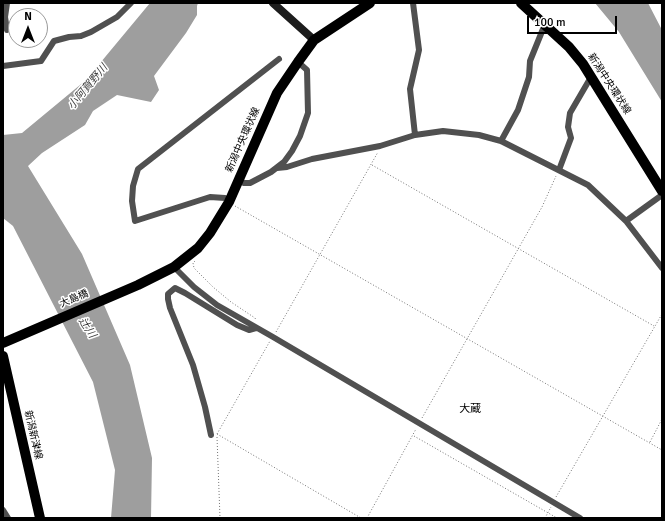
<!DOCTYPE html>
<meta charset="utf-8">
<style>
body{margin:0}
#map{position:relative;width:665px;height:521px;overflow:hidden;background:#fff;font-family:Signika,sans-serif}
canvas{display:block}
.frame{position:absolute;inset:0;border:4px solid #000;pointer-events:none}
.north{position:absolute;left:8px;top:8px;width:40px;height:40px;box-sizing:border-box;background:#fff;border:1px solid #999;border-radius:50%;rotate:0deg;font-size:11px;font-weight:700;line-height:16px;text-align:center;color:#000}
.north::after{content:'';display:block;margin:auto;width:14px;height:18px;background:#000;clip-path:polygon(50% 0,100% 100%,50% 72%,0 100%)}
.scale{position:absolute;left:527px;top:16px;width:90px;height:18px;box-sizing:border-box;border:2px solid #000;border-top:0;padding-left:5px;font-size:12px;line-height:14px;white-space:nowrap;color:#000;-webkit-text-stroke:3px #fff;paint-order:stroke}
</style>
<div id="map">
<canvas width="665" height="521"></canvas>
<div class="frame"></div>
<div class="north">N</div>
<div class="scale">100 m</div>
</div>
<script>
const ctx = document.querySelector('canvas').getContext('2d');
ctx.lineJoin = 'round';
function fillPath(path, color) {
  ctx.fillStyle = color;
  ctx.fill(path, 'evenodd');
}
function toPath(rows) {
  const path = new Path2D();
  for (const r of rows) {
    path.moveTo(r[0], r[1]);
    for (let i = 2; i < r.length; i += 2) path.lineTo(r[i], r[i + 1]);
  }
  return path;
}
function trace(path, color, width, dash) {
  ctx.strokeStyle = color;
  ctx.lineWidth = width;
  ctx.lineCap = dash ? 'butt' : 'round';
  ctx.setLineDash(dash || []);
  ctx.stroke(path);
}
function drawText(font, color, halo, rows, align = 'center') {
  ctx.font = font + ' Signika,"Noto Sans JP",sans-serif';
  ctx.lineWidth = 3;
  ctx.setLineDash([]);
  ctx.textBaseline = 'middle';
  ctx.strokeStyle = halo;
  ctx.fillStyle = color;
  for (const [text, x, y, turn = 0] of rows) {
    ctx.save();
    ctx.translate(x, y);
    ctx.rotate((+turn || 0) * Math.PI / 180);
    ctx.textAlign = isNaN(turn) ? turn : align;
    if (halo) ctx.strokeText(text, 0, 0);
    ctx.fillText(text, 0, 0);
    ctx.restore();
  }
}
fillPath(toPath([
 [150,3,198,3,197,6,197,15,186,33,154,76,159,90,151,102,117,95,93,111,85,125,42,153,28,166,82,254,130,365,152,458,151,518,111,518,115,470,93,382,13,226,3,218,3,135,22,133,86,80],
 [595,3,648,3,662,30,662,102,619,32]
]), '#9e9e9e');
trace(toPath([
 [372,165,654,326],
 [235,206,662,450],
 [195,261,193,263,194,268,213,287,231,302,255,318,256,320],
 [276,332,378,152],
 [422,418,542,207,556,176],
 [217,434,270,341],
 [217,434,361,518],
 [414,436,557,518],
 [217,437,220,518],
 [650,442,662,419],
 [556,497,662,314],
 [367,518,416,429],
 [545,518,551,507]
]), '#727272', 1, [1, 2]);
trace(toPath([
 [7,3,5,17,7,30],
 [413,3,419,50,410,89,415,135],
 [3,66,41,61,54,41,69,37,81,36,91,32,117,17,131,3],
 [501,141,518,110,529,77,530,61,545,24],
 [277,168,287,167,312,159,380,146,415,135,443,131,479,135,501,141,588,185,626,221,662,268],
 [559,170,571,138,568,127,570,113,591,77],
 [238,180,244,183,250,183,271,172,284,162,292,151,300,136,308,113,307,70,298,62],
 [229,202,225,198,210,197,135,221,132,201,133,186,138,169,279,59],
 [626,221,662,195],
 [174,267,194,287,217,305,273,337,580,518],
 [211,435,205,407,193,365,170,308,168,299,168,294,175,288,185,293,237,325,249,330,256,328],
 [3,510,8,518]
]), '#505050', 6);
trace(toPath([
 [273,3,314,40]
]), '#1d1d1d', 8);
trace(toPath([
 [521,3,569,47,583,64,662,191],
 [3,343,138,285,174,267,198,248,210,233,229,202,277,93,298,62,314,40,370,3],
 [3,356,40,518]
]), '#000', 10);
drawText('10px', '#000', '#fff', [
 ["新潟中央環状線",609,84,57],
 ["新潟中央環状線",243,140,-66],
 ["大島橋",74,299,-23],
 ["新潟新津線",33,435,77]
]);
drawText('italic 11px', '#3f3f3f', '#fff', [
 ["小阿賀野川",88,87,-50],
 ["辻川",87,328,57]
]);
drawText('11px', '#000', '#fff', [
 ["大蔵",470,409]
]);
</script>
